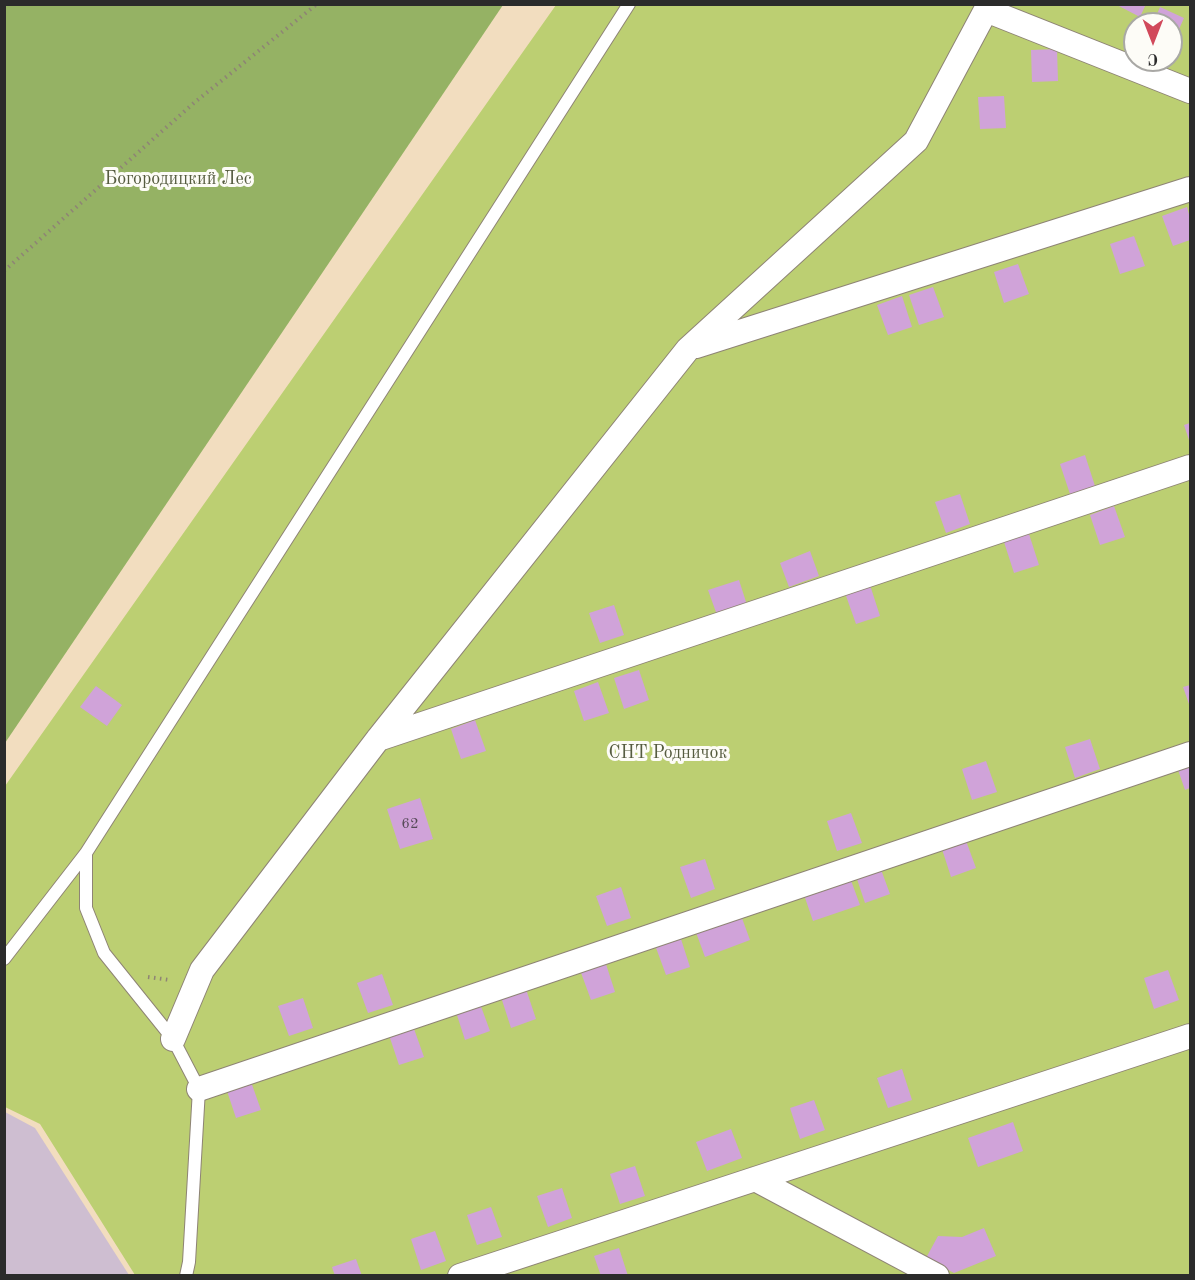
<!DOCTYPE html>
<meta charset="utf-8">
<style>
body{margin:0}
#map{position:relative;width:1195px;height:1280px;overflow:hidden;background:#f2ddbf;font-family:"Old Standard TT",serif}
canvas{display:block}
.frame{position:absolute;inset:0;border:6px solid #2b2b2b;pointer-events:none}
.north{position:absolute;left:1123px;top:12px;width:60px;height:60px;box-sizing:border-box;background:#fdfcf7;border:2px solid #a9a8a5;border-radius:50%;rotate:180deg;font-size:16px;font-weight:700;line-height:24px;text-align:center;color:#2b2b2b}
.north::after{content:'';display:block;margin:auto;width:21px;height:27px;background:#d1495b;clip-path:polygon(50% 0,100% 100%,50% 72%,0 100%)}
</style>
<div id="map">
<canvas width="1195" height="1280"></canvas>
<div class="frame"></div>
<div class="north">С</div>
</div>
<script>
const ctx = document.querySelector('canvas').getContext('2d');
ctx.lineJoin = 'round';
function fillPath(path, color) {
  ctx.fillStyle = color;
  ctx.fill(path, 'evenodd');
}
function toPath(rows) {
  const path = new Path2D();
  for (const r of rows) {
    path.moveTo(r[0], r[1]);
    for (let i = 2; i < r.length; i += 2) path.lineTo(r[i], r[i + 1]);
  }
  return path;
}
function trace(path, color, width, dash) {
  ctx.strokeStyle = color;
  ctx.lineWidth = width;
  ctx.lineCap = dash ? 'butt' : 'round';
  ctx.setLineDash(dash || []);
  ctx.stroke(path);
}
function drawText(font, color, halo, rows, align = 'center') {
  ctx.font = font + ' "Old Standard TT",serif';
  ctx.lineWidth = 6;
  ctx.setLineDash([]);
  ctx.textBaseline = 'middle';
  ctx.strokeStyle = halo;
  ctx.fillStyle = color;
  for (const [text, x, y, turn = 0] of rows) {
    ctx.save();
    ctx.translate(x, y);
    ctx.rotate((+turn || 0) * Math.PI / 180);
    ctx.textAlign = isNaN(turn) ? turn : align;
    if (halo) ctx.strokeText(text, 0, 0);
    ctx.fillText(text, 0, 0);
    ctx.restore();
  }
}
fillPath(toPath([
 [5,1112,35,1128,129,1275,5,1275]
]), '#cebed1');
fillPath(toPath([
 [556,5,1190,5,1190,1275,135,1275,40,1124,5,1107,5,786],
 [1135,24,1171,24,1171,60,1135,60]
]), '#bccf72');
fillPath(toPath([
 [5,4,503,5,5,743,4,5]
]), '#95b264');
fillPath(toPath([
 [1115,4,1146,4,1140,17],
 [1160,7,1184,18,1171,47,1171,24,1153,24],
 [1057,49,1058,81,1032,82,1031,50],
 [1004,96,1006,128,980,129,978,97],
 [1187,207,1190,218,1190,240,1173,246,1162,216],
 [1134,236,1145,266,1120,274,1110,244],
 [1018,264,1029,294,1004,303,994,272],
 [933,287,944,317,919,325,909,295],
 [902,296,912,327,888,335,877,305],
 [1190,423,1190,443,1184,425],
 [1085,455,1095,486,1070,494,1060,464],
 [960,494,970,524,946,533,935,502],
 [1114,506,1125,537,1100,545,1090,515],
 [1029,534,1039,565,1014,573,1004,542],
 [810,551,819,576,789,587,780,563],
 [739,580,747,605,717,615,708,590],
 [870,585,880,616,856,624,845,593],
 [614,605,624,635,600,643,589,613],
 [639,670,649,700,624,709,614,678],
 [598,682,609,713,584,721,574,691],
 [1190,685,1190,707,1183,687],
 [96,686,122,705,107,726,80,707],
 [475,720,486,751,461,759,451,729],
 [1090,739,1100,769,1075,778,1065,747],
 [986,761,997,792,972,800,962,769],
 [1190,763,1190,788,1185,790,1177,767],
 [420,798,433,839,400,849,387,809],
 [851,813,862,843,837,851,827,821],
 [965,838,976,868,951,877,941,846],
 [705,859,715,889,691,898,680,867],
 [879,864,890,894,865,903,855,873],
 [849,875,860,905,813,921,803,892],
 [621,887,631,918,607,926,596,896],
 [739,910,750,940,705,957,694,927],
 [680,936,690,967,666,975,655,945],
 [605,961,615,992,591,1000,580,970],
 [1168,970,1179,1000,1154,1009,1144,978],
 [382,974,393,1005,368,1013,357,983],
 [526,989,536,1019,511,1028,501,997],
 [303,998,313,1028,289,1036,278,1006],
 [479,1001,490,1031,465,1040,455,1009],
 [413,1026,424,1057,399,1065,389,1035],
 [902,1069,912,1100,888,1108,877,1078],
 [250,1079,261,1110,236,1118,226,1088],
 [814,1100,825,1130,800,1139,790,1108],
 [1013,1122,1023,1151,978,1167,968,1138],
 [731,1129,742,1158,707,1171,696,1142],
 [635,1166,645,1196,620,1204,610,1174],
 [562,1188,572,1218,548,1227,537,1196],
 [491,1207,502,1237,477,1245,467,1215],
 [984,1228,996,1256,954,1273,926,1258,938,1236,962,1237],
 [435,1231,446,1261,421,1270,411,1239],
 [619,1248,628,1276,601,1276,594,1256],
 [356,1259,362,1276,335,1276,332,1267]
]), '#d0a3d9');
const service = toPath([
 [4,959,86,853],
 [186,1276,189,1262,199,1089,173,1039,104,953,86,908,86,853,629,4]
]);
const minor = toPath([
 [696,346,1190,189],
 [378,739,1190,467],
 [173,1039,202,970,378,739,688,349,916,141,986,10,1190,91],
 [199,1089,1190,754],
 [755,1179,937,1276],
 [460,1276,1190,1036]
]);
trace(service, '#8e8475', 14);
trace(minor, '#8e8475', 26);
trace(toPath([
 [4,271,195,102,317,4],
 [148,977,170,980]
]), '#8e8475', 4, [1.5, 4.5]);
trace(service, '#fff', 12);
trace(minor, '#fff', 24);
drawText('15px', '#544956', null, [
 ["62",410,824]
]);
drawText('18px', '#565c40', '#fdfcf7', [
 ["Богородицкий Лес",178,179],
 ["СНТ Родничок",668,753]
]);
</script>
